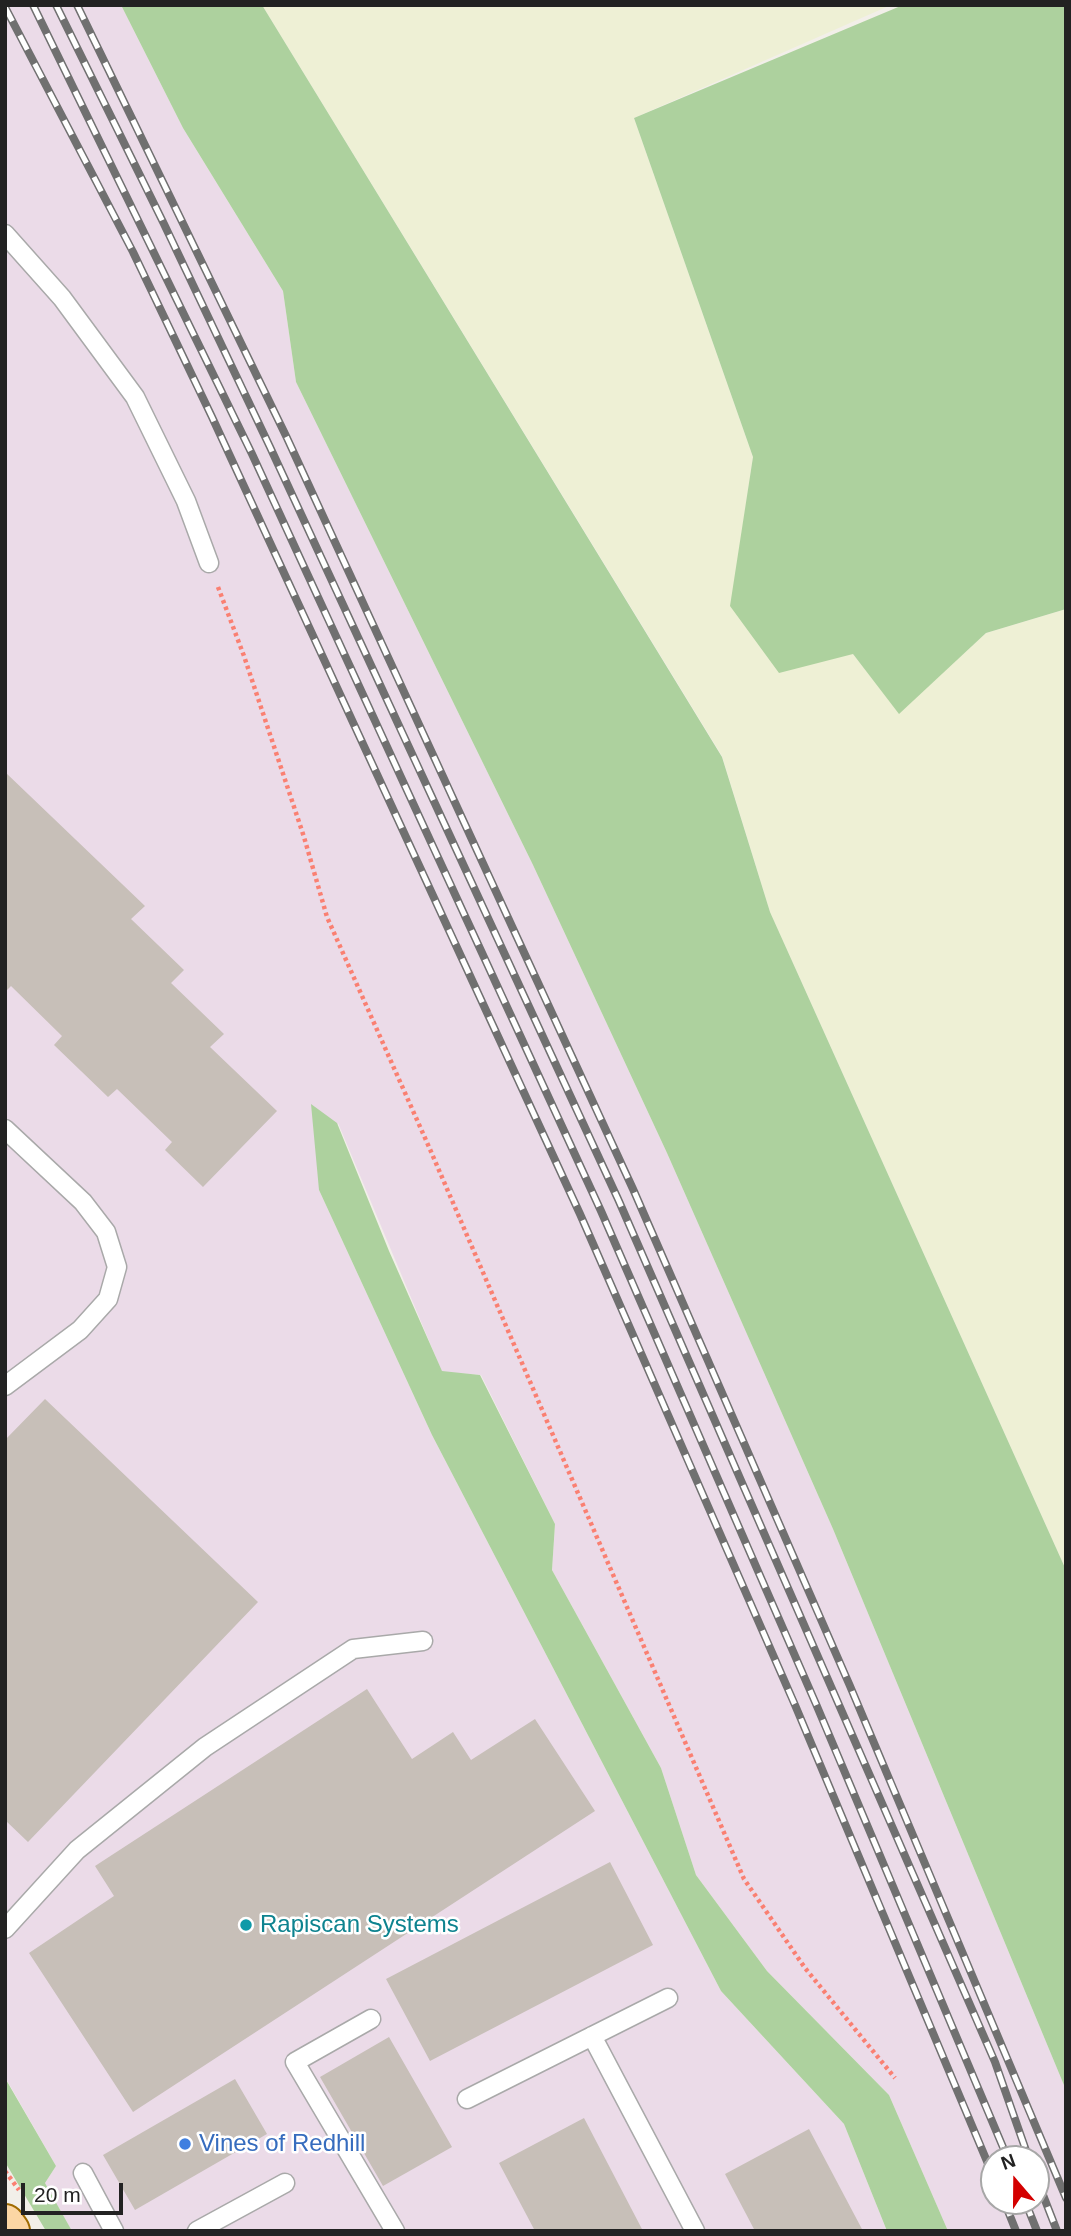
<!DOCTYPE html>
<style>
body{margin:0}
#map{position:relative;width:1071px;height:2236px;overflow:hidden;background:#f2efe9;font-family:Helvetica,sans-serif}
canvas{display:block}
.frame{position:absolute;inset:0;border:7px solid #222;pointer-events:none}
.north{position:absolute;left:980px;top:2145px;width:70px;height:70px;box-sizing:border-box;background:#fff;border:2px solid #a7a7a7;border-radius:50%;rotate:340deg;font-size:19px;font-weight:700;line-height:28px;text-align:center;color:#222}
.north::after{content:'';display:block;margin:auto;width:24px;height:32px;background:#d40000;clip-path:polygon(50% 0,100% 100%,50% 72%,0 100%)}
.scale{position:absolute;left:21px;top:2183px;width:102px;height:32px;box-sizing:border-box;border:4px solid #222;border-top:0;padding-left:9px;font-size:21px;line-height:24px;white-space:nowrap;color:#222;-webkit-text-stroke:5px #fff;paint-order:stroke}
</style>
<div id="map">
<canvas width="1071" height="2236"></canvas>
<div class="frame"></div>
<div class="north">N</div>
<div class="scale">20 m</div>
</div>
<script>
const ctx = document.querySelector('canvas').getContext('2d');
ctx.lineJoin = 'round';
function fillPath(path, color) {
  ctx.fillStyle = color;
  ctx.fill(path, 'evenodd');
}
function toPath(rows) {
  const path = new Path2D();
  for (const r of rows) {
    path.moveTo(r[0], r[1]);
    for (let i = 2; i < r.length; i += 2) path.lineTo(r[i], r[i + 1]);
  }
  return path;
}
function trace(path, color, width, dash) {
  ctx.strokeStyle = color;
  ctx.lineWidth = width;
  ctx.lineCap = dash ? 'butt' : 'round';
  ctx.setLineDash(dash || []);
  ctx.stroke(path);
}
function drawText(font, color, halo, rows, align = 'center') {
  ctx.font = font + ' Helvetica,sans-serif';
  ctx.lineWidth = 5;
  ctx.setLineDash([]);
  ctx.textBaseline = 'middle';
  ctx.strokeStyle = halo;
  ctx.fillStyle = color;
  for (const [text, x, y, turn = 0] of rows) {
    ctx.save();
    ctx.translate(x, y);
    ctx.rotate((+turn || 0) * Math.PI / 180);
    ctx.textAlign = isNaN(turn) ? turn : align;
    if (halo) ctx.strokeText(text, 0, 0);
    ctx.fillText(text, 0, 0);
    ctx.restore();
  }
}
fillPath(toPath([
 [5,5,121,5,183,128,283,291,296,382,533,865,667,1153,833,1529,1066,2090,1066,2231,948,2231,889,2095,767,1971,696,1875,661,1768,552,1570,555,1524,481,1375,442,1372,338,1123,319,1190,432,1435,721,1991,844,2124,887,2231,72,2231,45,2183,56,2166,5,2077],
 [994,2159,1036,2159,1036,2201,994,2201]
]), '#ebdbe8');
fillPath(toPath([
 [262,5,891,5,634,118,753,457,731,606,853,654,899,713,986,633,1066,609,1066,1570,770,912,722,756]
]), '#eef0d5');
fillPath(toPath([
 [121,5,262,5,722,757,770,912,1066,1570,1066,2090,833,1529,667,1153,533,865,296,382,283,291,183,128],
 [903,5,1066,5,1066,609,986,633,899,714,853,654,779,673,730,606,753,457,634,118],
 [311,1104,337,1123,389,1251,442,1371,480,1375,555,1524,552,1570,661,1768,696,1875,767,1971,889,2095,948,2231,887,2231,844,2124,721,1991,432,1435,319,1190],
 [5,2078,56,2166,45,2183,72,2231,46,2231,5,2162]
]), '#add19e');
fillPath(toPath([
 [5,772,145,906,131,919,184,970,171,983,224,1034,210,1047,277,1111,203,1187,165,1150,172,1142,117,1089,108,1097,54,1045,62,1036,11,986,5,992],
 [45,1399,258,1602,28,1842,5,1820,5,1440],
 [367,1689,412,1759,453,1732,471,1760,535,1719,595,1811,133,2112,29,1953,114,1896,95,1866],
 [610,1862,653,1945,430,2061,386,1979],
 [389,2037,452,2147,383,2186,320,2077],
 [235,2079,267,2134,135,2210,103,2155],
 [584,2118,643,2231,535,2231,499,2163],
 [809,2129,863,2231,755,2231,725,2174]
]), '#c7bfb8');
const lane = toPath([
 [5,234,62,298,135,397,186,501,209,563],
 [5,1129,83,1202,106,1232,117,1267,108,1299,80,1330,5,1386],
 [5,1929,77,1850,205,1747,353,1649,423,1641],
 [371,2019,295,2062,395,2231],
 [592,2036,695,2231],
 [467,2099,668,1998],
 [83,2173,114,2231],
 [197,2231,285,2183]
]);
const primary = toPath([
 [5,2224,10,2231]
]);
trace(lane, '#a9a9a9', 21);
trace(primary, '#a06b00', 42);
trace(toPath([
 [218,587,244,656,304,837,327,917,429,1147,744,1879,805,1968,895,2078],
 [5,2171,19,2190]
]), '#fa8072', 4.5, [3.5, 3.5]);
trace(lane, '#fff', 18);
trace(primary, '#fcd6a4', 38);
const rail = toPath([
 [33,5,252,454,601,1211,816,1704,1008,2159],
 [56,5,164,224,270,447,618,1199,995,2062,1029,2159],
 [77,5,287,438,633,1189,850,1686,1066,2198],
 [5,7,133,252,212,417,580,1214,795,1705,994,2178],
 [1036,2177,1057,2231],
 [1004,2201,1016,2231],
 [1025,2201,1037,2231]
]);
trace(rail, '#707070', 8);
trace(rail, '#fff', 5, [16]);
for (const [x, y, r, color] of [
 [246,1925,7,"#0f9aa8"],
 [185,2144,7,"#3f7fe0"]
]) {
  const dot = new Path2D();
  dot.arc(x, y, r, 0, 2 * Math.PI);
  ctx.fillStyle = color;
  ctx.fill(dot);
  trace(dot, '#fff', 2.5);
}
drawText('24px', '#0d838f', '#fff', [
 ["Rapiscan Systems",260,1925]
], 'left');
drawText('24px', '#366cbe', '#fff', [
 ["Vines of Redhill",199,2144]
], 'left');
</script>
